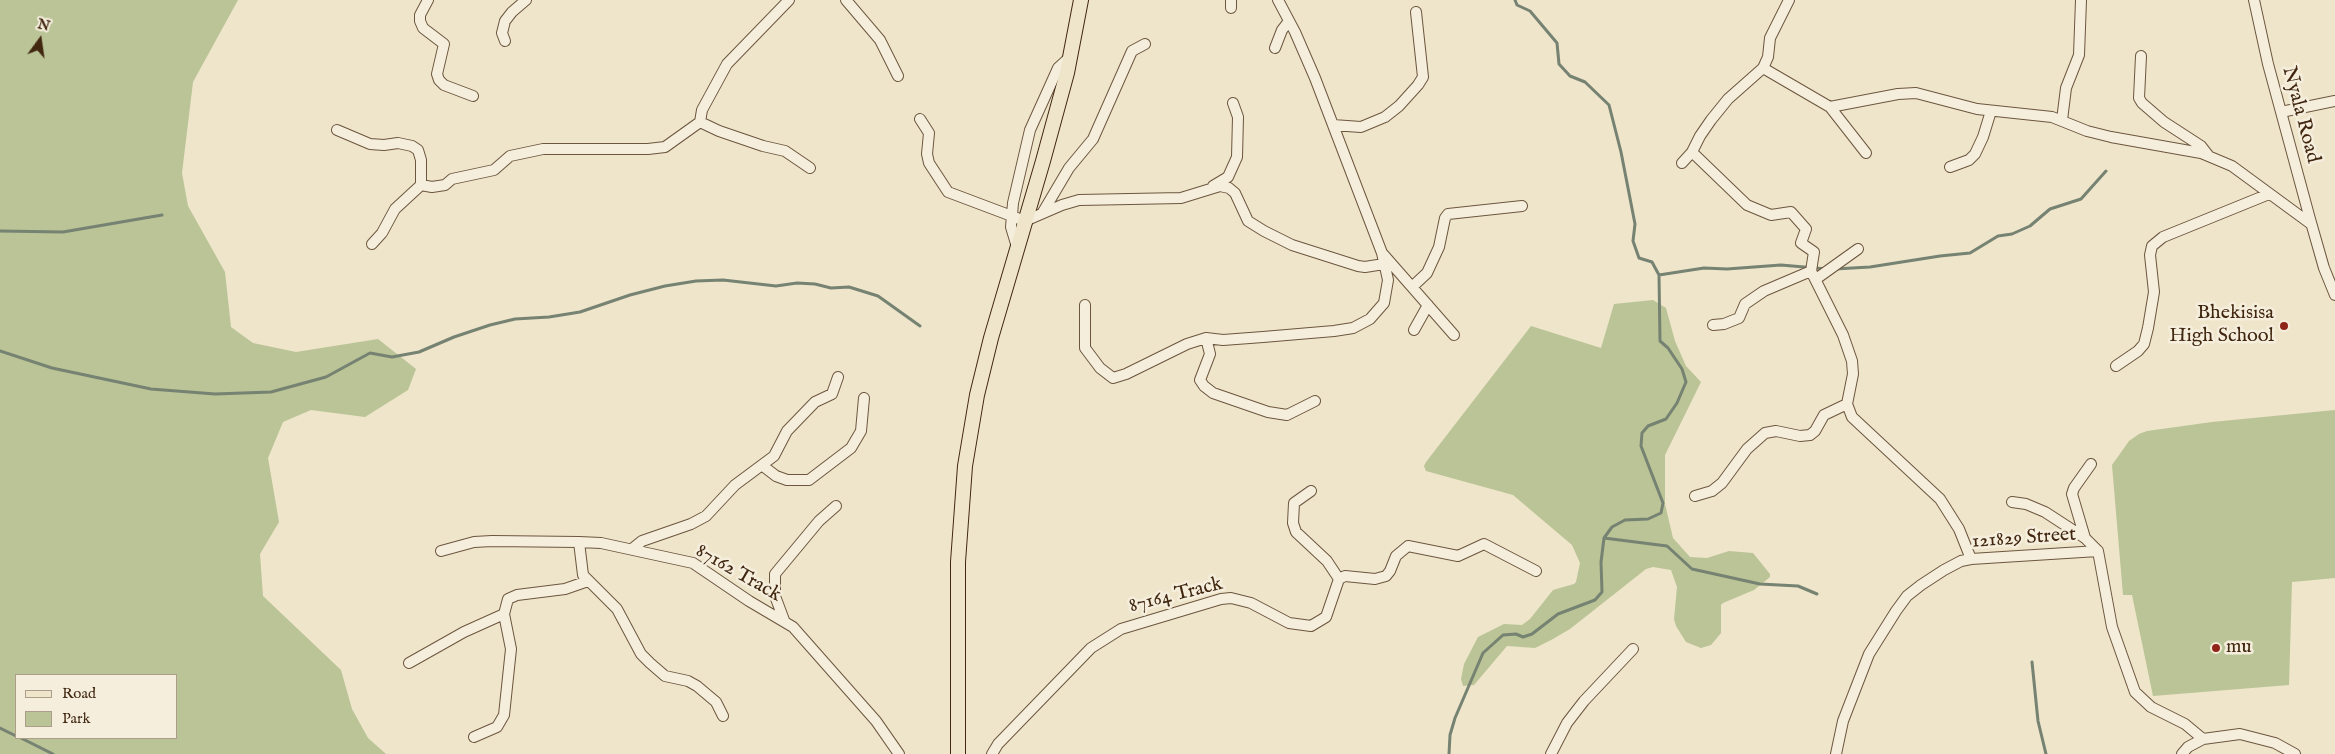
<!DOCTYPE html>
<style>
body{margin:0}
#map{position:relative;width:2335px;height:754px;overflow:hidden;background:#efe5ca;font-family:"IM FELL English",serif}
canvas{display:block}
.legend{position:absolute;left:15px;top:674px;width:162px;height:65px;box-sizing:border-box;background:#f5eedd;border:1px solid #ad9e8b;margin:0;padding:6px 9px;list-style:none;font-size:15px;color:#412710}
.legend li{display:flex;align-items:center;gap:10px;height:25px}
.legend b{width:25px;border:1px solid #ad9e8b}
.north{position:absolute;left:15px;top:15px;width:50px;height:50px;-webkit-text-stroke:4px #f5eedd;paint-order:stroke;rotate:14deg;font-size:14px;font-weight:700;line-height:20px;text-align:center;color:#412710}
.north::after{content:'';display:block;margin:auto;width:18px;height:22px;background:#412710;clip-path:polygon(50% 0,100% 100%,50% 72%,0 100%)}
</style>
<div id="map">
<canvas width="2335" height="754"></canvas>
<ul class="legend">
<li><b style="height:6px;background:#efe5ca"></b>Road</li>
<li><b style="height:14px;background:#bac496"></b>Park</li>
</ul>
<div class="north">N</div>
</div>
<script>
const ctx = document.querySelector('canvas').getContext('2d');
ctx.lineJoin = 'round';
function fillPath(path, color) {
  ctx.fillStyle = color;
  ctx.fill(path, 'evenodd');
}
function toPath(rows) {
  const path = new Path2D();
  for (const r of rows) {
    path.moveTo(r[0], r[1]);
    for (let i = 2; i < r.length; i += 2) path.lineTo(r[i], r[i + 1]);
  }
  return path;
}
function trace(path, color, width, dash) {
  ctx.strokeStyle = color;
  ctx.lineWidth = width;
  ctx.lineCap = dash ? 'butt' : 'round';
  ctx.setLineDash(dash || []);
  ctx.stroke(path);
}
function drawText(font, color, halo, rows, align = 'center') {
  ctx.font = font + ' "IM FELL English",serif';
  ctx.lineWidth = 5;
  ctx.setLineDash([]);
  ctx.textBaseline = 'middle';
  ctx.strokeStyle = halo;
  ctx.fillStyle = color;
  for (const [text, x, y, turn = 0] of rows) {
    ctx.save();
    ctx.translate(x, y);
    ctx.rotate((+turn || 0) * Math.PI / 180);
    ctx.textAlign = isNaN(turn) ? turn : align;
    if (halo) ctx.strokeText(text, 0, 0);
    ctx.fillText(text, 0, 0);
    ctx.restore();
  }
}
fillPath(toPath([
 [0,0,238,0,193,82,182,173,188,206,225,272,231,327,253,343,296,352,378,339,416,369,408,390,365,417,311,410,283,422,268,458,279,522,260,554,263,596,341,670,352,709,368,738,386,754,0,754],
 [16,675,176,675,176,738,16,738],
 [1653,300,1666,308,1675,341,1686,366,1701,382,1665,455,1665,504,1673,538,1690,557,1707,558,1729,551,1753,553,1770,574,1770,577,1754,590,1723,603,1721,605,1721,633,1711,645,1701,648,1686,642,1676,626,1674,619,1677,587,1671,570,1653,567,1646,569,1570,629,1553,639,1535,648,1507,646,1474,685,1463,686,1461,679,1464,664,1478,637,1504,624,1522,625,1530,619,1553,590,1574,584,1576,582,1580,563,1572,545,1513,495,1426,471,1424,466,1426,462,1531,326,1601,348,1614,304],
 [2335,410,2335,578,2292,582,2289,685,2153,696,2132,595,2123,595,2112,465,2129,441,2139,434,2147,431,2212,422]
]), '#bac496');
trace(toPath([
 [0,231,63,232,162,215],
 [1835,269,1870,267,1940,256,1970,253,1998,236,2012,234,2030,226,2050,209,2081,199,2106,171],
 [1659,275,1704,268,1727,269,1781,265,1827,269],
 [0,351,52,368,151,389,215,394,271,392,326,377,370,353,392,357,419,352,454,337,490,325,515,319,549,317,580,312,630,295,665,286,696,281,723,280,776,286,797,283,815,284,831,288,849,287,878,296,920,326],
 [1604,538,1667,546,1692,569,1760,584,1798,586,1817,594],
 [2032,662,2038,721,2046,754],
 [0,728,16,736],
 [21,738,53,754],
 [1449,754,1450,735,1455,718,1483,653,1503,635,1516,634,1523,637,1532,634,1558,614,1595,600,1602,592,1601,562,1604,538,1612,527,1625,520,1648,519,1661,513,1663,503,1641,446,1642,433,1648,426,1666,419,1677,403,1686,382,1682,369,1668,348,1660,341,1659,275,1652,262,1639,258,1633,241,1635,224,1621,152,1609,105,1585,82,1570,76,1559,64,1557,43,1530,11,1517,5,1515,0]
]), '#768272', 3);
const minor = toPath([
 [428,0,420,15,420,21,423,28,444,44,437,74,439,80,444,85,473,96],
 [846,0,880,40,898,76],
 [2254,0,2268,64,2310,219,2324,268,2335,295],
 [1231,8,1231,0],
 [505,41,502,33,505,21,512,12,526,0],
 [1275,48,1282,30,1289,21],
 [2141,56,2139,98,2142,103,2164,122,2201,146,2208,155],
 [1763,68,1768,57,1770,38,1789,0],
 [1830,107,1898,94,1916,93,1977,109,2052,117,2087,131,2111,137,2201,153,2232,166,2311,224],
 [2281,112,2335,101],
 [920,119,929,133,927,154,929,163,948,192,1025,221,1062,205,1079,200,1181,198,1220,186,1229,188,1235,193,1248,221,1264,231,1292,245,1358,266,1365,267,1384,264],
 [2062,120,2066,88,2079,55,2081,0],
 [700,122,719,131,763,146,785,151,810,168],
 [1333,125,1361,127,1385,117,1399,106,1418,85,1423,77,1416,12],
 [337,130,370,144,384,145,398,143,412,146,418,150,421,160,421,185],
 [1692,152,1747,205,1771,215,1791,212,1806,229,1801,243,1814,252,1811,271,1843,335,1852,361,1853,374,1847,404,1852,417,1940,499,1959,529,1971,559],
 [1682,163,1692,152,1700,136,1711,120,1728,99,1763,68,1830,107,1866,153],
 [1950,167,1969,160,1975,154,1983,137,1991,111],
 [1213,186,1228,177,1237,157,1238,117,1233,103],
 [1043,212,1069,168,1093,139,1132,51,1145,44],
 [372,244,382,233,395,209,421,185,432,187,445,185,452,179,494,170,510,156,543,149,648,149,665,147,700,122,702,110,727,64,789,0],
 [1017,247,1011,227,1013,203,1030,130,1058,68,1070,57],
 [1383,254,1454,335],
 [1816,279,1858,249],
 [1412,287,1427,273,1439,247,1445,218,1448,214,1522,206],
 [1085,305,1085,348,1100,368,1113,378,1126,374,1187,344,1206,338,1223,340,1263,337,1334,331,1353,328,1370,319,1384,303,1388,280,1382,253,1315,78,1295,32,1278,0],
 [1713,325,1724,324,1739,318,1745,304,1764,291,1811,271],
 [1414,330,1428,305],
 [1206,338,1210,354,1200,380,1204,386,1213,393,1268,412,1287,415,1315,401],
 [2116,366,2138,351,2144,344,2148,328,2154,292,2150,255,2152,246,2163,237,2269,194],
 [763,466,776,476,787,480,809,480,851,448,861,431,864,398],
 [1311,491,1294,503,1293,523,1296,532,1327,561,1339,579],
 [1695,496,1712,491,1722,483,1747,449,1765,433,1776,431,1800,436,1810,435,1815,431,1824,415,1847,404],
 [2012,502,2026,504,2045,512,2085,538,2098,551],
 [2085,538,2072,494,2074,488,2091,464],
 [579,542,583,575,617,609,641,654,650,663,665,676,688,681,697,686,716,702,723,716],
 [632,549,642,541,691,524,706,516,735,485,774,456,787,431,815,402,832,394,838,377],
 [441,551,474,542,492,541,579,542,601,543,693,563,749,601,793,627,876,721,899,754],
 [784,620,775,596,775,574,819,521,836,506],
 [409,663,464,632,504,614],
 [474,737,497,727,504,715,511,649,504,614,508,599,517,595,565,589,588,581],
 [992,754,998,744,1091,648,1121,629,1221,599,1231,598,1251,603,1289,623,1311,626,1326,617,1339,579,1345,576,1375,579,1386,576,1390,571,1396,556,1408,546,1458,556,1484,544,1536,571],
 [1551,754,1567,723,1584,701,1633,649],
 [1836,754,1843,721,1869,654,1896,611,1907,596,1921,585,1944,570,1961,561,1971,559,2098,551,2112,627,2135,692,2151,707,2185,724,2203,739],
 [2182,754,2188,747,2203,739,2240,734,2275,743,2295,754]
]);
const major = toPath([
 [958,754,958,562,965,466,977,395,991,338,1043,161,1067,73,1081,0]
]);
trace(minor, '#6c563e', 12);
trace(major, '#412710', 16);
trace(minor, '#f5eedd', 10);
trace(major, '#efe5ca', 14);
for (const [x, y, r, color] of [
 [2284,326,5,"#8f2418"],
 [2216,648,5,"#8f2418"]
]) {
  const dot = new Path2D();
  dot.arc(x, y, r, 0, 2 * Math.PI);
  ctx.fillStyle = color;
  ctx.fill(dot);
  trace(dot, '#f5eedd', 2);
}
drawText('20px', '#412710', '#f5eedd', [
 ["Nyala Road",2300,115,75],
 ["121829 Street",2024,539,-4],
 ["87162 Track",738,574,30],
 ["87164 Track",1176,596,-14]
]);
drawText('20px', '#412710', '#f5eedd', [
 ["Bhekisisa",2274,314],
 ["High School",2274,337],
 ["mu",2226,648,"left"]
], 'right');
</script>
